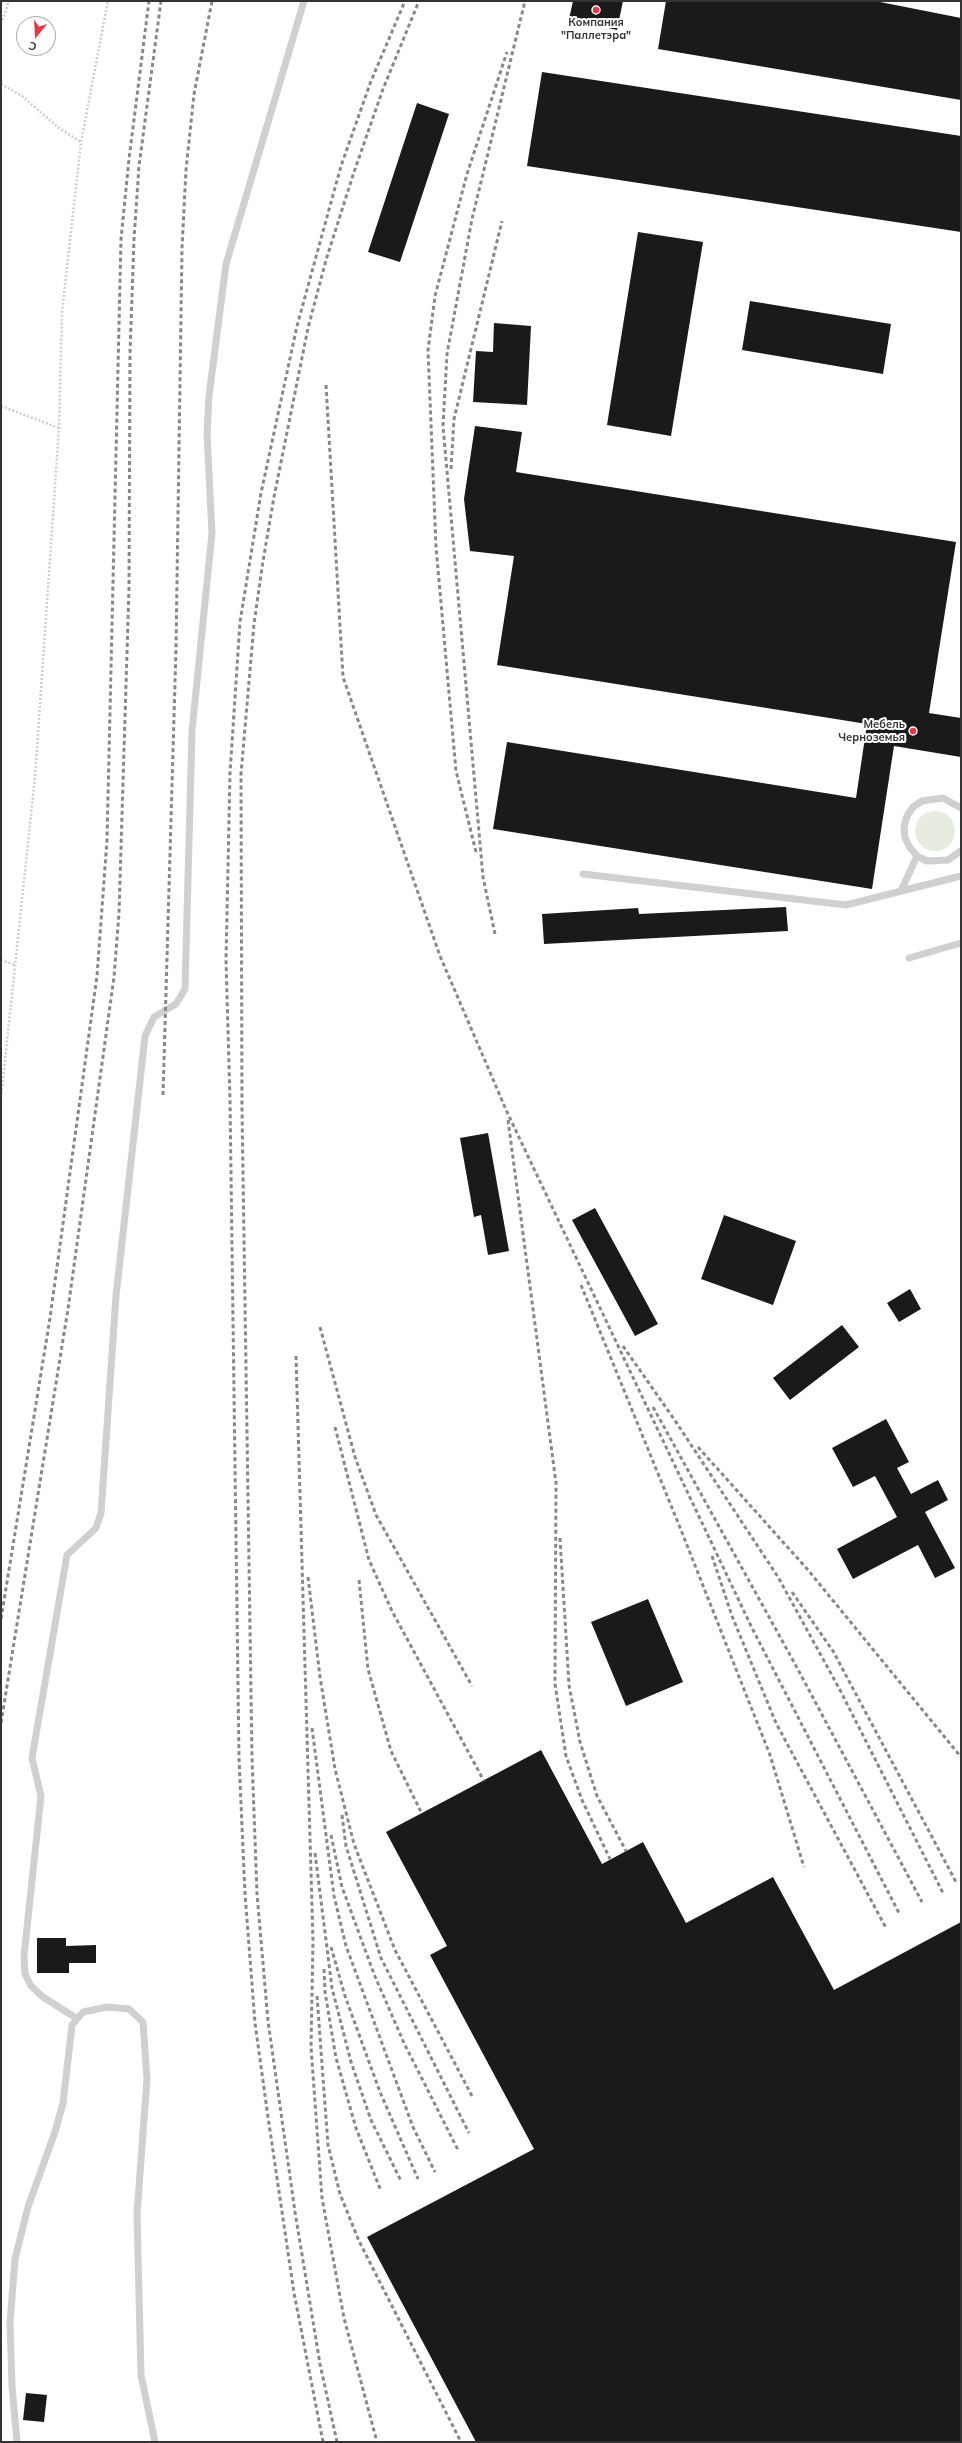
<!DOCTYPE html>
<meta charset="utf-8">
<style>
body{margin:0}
#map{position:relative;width:962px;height:2443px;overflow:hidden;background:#fff;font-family:Mulish,sans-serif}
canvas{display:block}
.frame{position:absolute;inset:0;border:2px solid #333;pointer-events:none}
.north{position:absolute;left:16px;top:16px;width:40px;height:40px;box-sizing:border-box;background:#fff;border:1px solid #adadad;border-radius:50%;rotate:198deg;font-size:11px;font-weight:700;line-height:16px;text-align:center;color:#333}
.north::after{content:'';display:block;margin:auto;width:14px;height:18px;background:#e63946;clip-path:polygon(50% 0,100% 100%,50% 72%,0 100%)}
</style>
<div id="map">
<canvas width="962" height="2443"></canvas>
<div class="frame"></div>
<div class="north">С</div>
</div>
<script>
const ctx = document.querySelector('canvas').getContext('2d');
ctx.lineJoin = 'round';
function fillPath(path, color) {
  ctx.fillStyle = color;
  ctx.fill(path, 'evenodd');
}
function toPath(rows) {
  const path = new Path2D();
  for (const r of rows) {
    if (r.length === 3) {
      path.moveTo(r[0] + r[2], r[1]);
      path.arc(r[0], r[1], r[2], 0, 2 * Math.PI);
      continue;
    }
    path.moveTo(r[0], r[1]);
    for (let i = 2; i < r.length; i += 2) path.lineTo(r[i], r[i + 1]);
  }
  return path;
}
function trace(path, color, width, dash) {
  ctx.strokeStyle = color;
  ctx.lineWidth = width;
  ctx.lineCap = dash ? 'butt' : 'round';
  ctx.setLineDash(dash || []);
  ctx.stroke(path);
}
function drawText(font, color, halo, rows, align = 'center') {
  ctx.font = font + ' Mulish,sans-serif';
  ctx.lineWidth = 4;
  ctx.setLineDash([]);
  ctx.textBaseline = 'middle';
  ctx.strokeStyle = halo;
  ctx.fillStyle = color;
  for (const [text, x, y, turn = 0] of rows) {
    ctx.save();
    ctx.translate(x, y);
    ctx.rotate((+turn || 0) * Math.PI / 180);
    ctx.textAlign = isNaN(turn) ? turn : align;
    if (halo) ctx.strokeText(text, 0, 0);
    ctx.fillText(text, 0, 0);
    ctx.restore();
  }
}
fillPath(toPath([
 [935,831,20]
]), '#e6ecdf');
fillPath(toPath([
 [573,1,623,1,617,30,569,19],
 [666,1,875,1,961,18,961,100,658,49],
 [542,72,961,136,961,232,527,166],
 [417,103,449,114,400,262,368,252],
 [638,232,703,242,671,436,607,425],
 [750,301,891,324,883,374,742,350],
 [494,323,531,326,527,405,473,402,476,351,493,352],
 [475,426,522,432,516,472,956,542,929,713,961,718,961,757,894,746,872,889,493,829,507,742,856,798,867,724,497,665,514,556,470,551,464,499],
 [786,907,788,931,544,944,542,914,638,908,639,914],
 [488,1133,509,1251,488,1255,481,1215,474,1217,460,1138],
 [595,1208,658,1324,635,1336,572,1220],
 [724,1215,796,1241,773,1305,701,1279],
 [910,1289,921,1309,899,1322,887,1303],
 [842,1325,859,1347,790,1400,773,1378],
 [886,1419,909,1462,897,1468,911,1494,938,1480,948,1500,925,1512,955,1568,935,1578,918,1545,853,1579,837,1549,897,1517,875,1476,853,1487,832,1448],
 [648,1599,683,1682,626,1706,591,1622],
 [541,1750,602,1864,643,1842,686,1923,773,1877,834,1990,961,1922,961,2442,476,2442,367,2237,534,2149,430,1955,447,1946,386,1832],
 [37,1938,66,1938,66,1946,96,1945,96,1963,69,1963,69,1973,37,1973],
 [26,2393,47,2395,44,2422,23,2420]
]), '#1a1a1a');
trace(toPath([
 [1,24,9,1],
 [1,84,22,96,59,128,81,142],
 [1,406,59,428],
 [1,960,15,965],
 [1,1098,35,777,59,428,62,312,81,142,108,1]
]), '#cdcdcd', 2.5, [2, 2]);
trace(toPath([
 [961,808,943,798,922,801,913,807,907,816,904,827,905,838,910,848,917,856,927,861,948,860,961,851],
 [583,874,846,905,961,876],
 [901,891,917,856],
 [909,958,961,943],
 [76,2018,43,1997,31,1986,25,1974,24,1956,41,1796,32,1758,67,1555,96,1528,101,1513,116,1296,145,1036,154,1017,176,1004,185,989,192,731,212,533,207,434,209,396,226,264,304,1],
 [17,2442,12,2386,10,2323,15,2259,28,2207,55,2132,63,2103,72,2025,83,2012,107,2007,129,2009,143,2022,147,2079,137,2214,141,2375,155,2442]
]), '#d0d0d0', 7);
trace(toPath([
 [326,385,343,677,440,956,507,1112,751,1626,900,1915],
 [451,469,454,419,502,221],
 [476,852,456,771,436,547,428,350,435,296,467,174,507,52],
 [495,934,483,877,443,426,447,354,472,219,525,1],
 [163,1095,176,648,182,248,186,170,194,94,212,1],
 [508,1120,556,1483,555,1684,566,1756,582,1800,610,1859],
 [581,1285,679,1525,770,1755,804,1867],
 [320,1327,355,1457,376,1515,472,1686],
 [623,1346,678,1425,778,1577,840,1690,943,1893],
 [296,1356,313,1941,311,2047,322,2198,344,2318,377,2442],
 [653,1407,795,1664,922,1902],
 [335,1427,369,1560,392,1611,484,1781],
 [698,1447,808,1570,961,1757],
 [560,1538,569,1685,580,1742,597,1796,626,1851],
 [712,1556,732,1616,776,1723,886,1928],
 [308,1577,320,1677,335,1769,354,1844,395,1950,472,2096],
 [359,1580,368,1669,391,1751,422,1814],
 [792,1592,833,1651,956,1882],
 [1,1619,50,1318,97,976,107,840,121,239,129,159,149,1],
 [1,1723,68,1309,114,977,119,913,129,587,130,353,134,239,139,166,161,1],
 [312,1728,334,1896,346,1946,413,2127,435,2172],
 [342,1815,346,1846,381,1958,469,2133],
 [331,1835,342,1887,374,1974,404,2043,458,2150],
 [315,1853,332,1988,351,2062,371,2120,401,2181],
 [331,1947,345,1996,380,2092,418,2179],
 [324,1969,325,1992,336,2058,356,2128,381,2191],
 [317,1996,328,2145,340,2194,359,2241,461,2442],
 [323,2442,294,2293,268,2117,255,2023,245,1894,239,1758,230,1100,226,960,230,773,240,622,261,493,297,326,341,166,371,81,405,1],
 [337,2442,320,2364,295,2212,268,2021,257,1894,252,1758,242,1109,241,774,254,624,263,561,274,497,308,328,326,260,354,172,383,89,419,1]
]), '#888', 3, [4, 3]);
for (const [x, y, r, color] of [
 [596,10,4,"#e63946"],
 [913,731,4,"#e63946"]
]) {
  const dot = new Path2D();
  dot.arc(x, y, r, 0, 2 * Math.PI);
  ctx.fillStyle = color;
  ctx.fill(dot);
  trace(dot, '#fff', 1.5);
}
drawText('bold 11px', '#333', '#fff', [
 ["Компания",596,23],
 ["\"Паллетэра\"",596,36],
 ["Мебель",905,725,"right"],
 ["Черноземья",905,738,"right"]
]);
</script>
